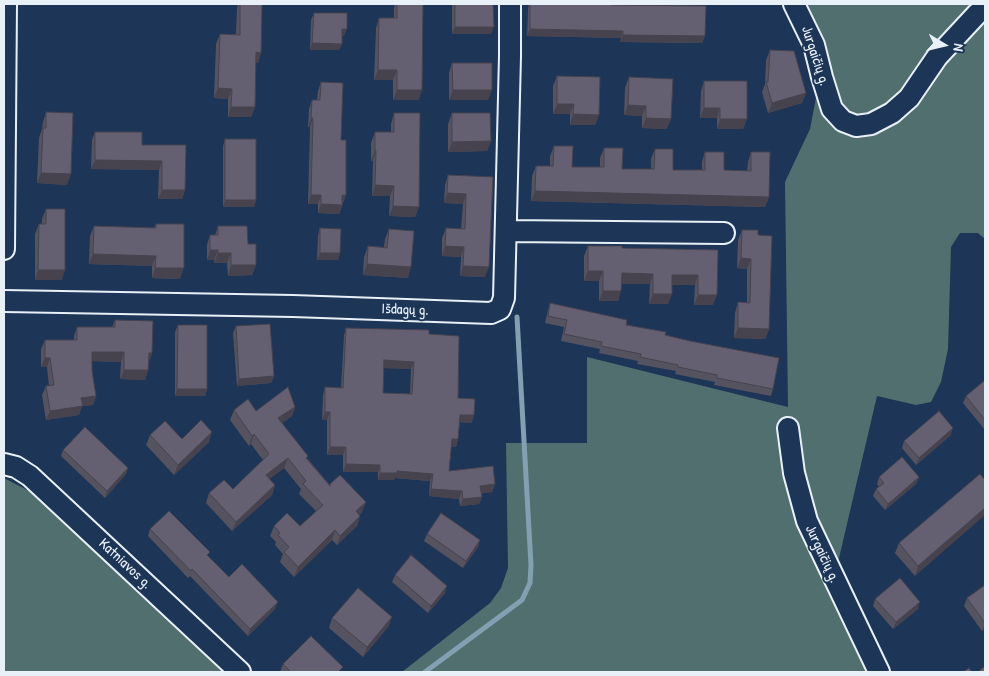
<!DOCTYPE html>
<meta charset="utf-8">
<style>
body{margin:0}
#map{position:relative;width:989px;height:676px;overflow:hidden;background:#1d3557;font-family:"Patrick Hand",sans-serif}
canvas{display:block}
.frame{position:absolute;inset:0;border:5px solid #e8f1f8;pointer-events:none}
.north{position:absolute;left:919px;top:20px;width:50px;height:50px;-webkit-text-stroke:4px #1d3557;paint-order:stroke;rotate:99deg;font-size:14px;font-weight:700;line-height:20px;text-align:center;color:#e8f1f8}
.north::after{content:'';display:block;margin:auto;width:18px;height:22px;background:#e8f1f8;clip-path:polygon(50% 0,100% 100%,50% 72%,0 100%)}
</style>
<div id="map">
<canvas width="989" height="676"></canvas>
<div class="frame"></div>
<div class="north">N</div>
</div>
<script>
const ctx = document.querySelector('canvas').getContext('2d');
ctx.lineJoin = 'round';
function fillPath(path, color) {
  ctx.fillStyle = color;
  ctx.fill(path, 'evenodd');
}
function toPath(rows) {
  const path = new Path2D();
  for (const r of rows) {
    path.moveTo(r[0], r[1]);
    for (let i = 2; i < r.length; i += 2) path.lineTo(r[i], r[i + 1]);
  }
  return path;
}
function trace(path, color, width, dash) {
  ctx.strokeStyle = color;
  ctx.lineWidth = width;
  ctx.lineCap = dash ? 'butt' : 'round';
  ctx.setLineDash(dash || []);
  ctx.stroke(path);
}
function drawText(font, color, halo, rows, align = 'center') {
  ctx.font = font + ' "Patrick Hand",sans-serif';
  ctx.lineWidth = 4;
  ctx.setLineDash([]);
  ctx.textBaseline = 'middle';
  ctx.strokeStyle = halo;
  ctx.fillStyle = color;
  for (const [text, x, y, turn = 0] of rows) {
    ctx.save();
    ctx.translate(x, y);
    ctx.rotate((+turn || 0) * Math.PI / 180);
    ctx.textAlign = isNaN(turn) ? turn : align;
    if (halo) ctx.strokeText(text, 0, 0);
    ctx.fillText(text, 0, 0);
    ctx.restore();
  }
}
fillPath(toPath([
 [789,4,985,4,985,239,978,233,960,233,951,247,948,349,941,382,931,402,916,405,877,396,832,588,869,672,402,672,490,603,501,588,508,568,506,443,587,443,587,357,788,407,785,182,810,129,816,98,811,61],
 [4,478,29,491,230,672,4,672]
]), '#516f6e');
trace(toPath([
 [425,672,522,600,530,583,531,565,517,317]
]), '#82a0b1', 5);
const minor = toPath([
 [794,4,814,45,822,77,832,109,843,121,856,126,871,124,892,113,909,98,937,57,977,14,985,8],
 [506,231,724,233],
 [4,249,6,4],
 [4,301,293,306,491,313,500,309,504,298,510,56,510,4],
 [788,428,794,473,807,521,879,672],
 [4,464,16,467,30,476,240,672]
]);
trace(minor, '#e8f1f8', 24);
trace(minor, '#1d3557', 20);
fillPath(toPath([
 [238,4,262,4,261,53,258,63,256,63,255,107,251,117,228,117,228,99,214,98,216,44,220,34,236,34,237,8],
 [395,4,423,4,419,100,393,100,393,80,374,80,376,28,379,18,394,18,394,9],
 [452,4,493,4,491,34,452,34],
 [529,4,611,4,611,5,705,36,702,43,620,42,621,38,527,36,528,8],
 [314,13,344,36,342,36,339,50,310,50,311,20],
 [770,50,806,93,802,103,768,113,762,92,765,84,766,60],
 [452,63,488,100,449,100,449,73],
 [557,76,599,115,595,125,570,125,570,114,553,114,553,86],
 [629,77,667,129,642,128,642,116,624,115,625,88],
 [704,81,747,119,743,129,717,129,717,118,700,118,701,91],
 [321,82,341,140,346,195,339,214,318,213,318,204,308,204,310,127,308,127,309,109,312,100,317,100,318,91],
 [46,112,67,185,37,183,39,138,42,129,43,122],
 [394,113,419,207,415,217,389,216,390,196,372,196,373,161,371,161,371,143,375,132,391,132,391,124],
 [452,113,491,141,487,151,448,152,448,124],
 [95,132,142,145,186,145,185,190,182,199,158,199,159,170,91,169,92,140],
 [225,139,256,200,254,207,223,207,223,146],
 [554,146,572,167,600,167,600,158,604,148,622,169,651,169,651,159,655,149,673,170,702,170,702,162,705,152,724,170,747,171,748,162,751,152,769,197,765,207,531,201,532,176,536,166,550,166,550,156],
 [448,175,493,177,485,277,460,276,461,257,442,256,442,238,446,228,461,229,463,204,444,203,445,185],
 [46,209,62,280,35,280,35,234,39,224,42,224,42,219],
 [156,224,180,279,152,278,152,266,89,264,90,236,94,226,154,228],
 [218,226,248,244,256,265,252,275,228,276,227,263,214,263,214,260,207,260,207,245,210,235,215,235],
 [320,228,340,253,338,260,317,260,318,235],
 [389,229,408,278,363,275,364,257,368,246,384,247,385,239],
 [742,230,758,235,769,329,765,339,734,338,735,313,738,302,747,303,747,269,737,268,738,240],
 [588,246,622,248,718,250,713,305,694,305,695,285,672,285,668,304,649,304,650,284,622,284,618,301,599,301,599,281,584,281,584,256],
 [550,303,665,335,773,389,771,396,714,385,715,382,675,374,676,371,637,364,638,361,599,353,600,349,561,341,564,327,545,323,548,310],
 [115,320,152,353,149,362,148,370,145,380,120,379,121,362,92,361,92,371,96,396,93,405,82,406,79,415,46,420,42,395,46,386,49,386,47,367,41,367,41,349,45,340,74,340,74,336,77,327,112,327],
 [178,325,207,389,205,396,175,396,175,332],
 [236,326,274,376,271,383,237,386,233,333],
 [346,328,429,334,458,398,472,423,460,422,458,439,456,447,451,446,449,471,495,484,492,492,481,493,482,497,479,504,460,506,459,499,429,496,430,481,395,478,394,480,378,480,378,472,343,472,343,455,327,455,327,420,322,420,323,395,325,387,341,388,344,335],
 [384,368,411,369,410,394,383,393],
 [985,384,985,430,963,403,966,396],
 [295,407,292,416,282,423,307,458,330,485,362,512,359,515,360,516,357,526,337,545,332,540,294,577,280,562,283,554,275,545,276,542,270,536,274,526,300,526,316,511,299,494,301,489,284,468,269,479,275,485,272,495,232,531,206,503,209,493,233,489,263,460,251,444,249,446,230,420,234,410,256,411],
 [150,435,182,439,209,442,174,475,146,445],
 [951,435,916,465,902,448,904,441],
 [63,450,128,468,126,474,105,498,61,456],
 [980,474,915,576,895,553,899,543],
 [879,477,919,477,916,484,885,510,873,496,876,489,879,487,877,484],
 [150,529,208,556,229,577,275,609,248,636,190,576,188,578,148,536],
 [427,534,480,540,478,547,463,568,424,541],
 [395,575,445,593,428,613,392,582],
 [985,585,985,629,982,631,964,606,967,598],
 [875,599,918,609,893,629,873,606],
 [392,617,388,627,363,657,329,628,332,618],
 [283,664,341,672,280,672]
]), '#565361');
fillPath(toPath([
 [455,27,494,27,491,34,452,34],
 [342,29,347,29,344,36,340,35],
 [530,29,623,31,621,38,527,36],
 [623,35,705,36,702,43,620,42],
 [312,43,342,44,339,50,310,50],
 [256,52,261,53,258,63,252,63],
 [378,70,397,70,393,80,374,80],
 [218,88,232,89,228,99,214,98],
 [397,90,422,90,419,100,393,100],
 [453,90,492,90,488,100,449,100],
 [806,93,802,103,768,113,772,103],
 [557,104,574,104,570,114,553,114],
 [628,105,646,106,642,116,624,115],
 [231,107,255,107,251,117,228,117],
 [704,108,720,108,717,118,700,118],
 [573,114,599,115,595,125,570,125],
 [311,118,313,118,310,127,308,127],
 [646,118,671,119,667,129,642,128],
 [720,119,747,119,743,129,717,129],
 [491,141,487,151,448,152,452,142],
 [375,151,376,151,373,161,371,161],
 [95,160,162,161,159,170,91,169],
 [41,173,71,174,67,185,37,183],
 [375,185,394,186,390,196,372,196],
 [162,190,185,190,182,199,158,199],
 [535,191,769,197,765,207,531,201],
 [447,193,466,194,463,204,444,203],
 [311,195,321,195,318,204,308,204],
 [342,195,346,195,342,204,339,204],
 [225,200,256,200,254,207,223,207],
 [321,204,342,205,339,214,318,213],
 [393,206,419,207,415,217,389,216],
 [445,246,464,247,461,257,442,256],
 [210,250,218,250,214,260,207,260],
 [218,253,231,253,227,263,214,263],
 [320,253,340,253,338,260,317,260],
 [93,254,156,256,152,266,89,264],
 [741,258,751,259,747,269,737,268],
 [367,264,411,267,408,278,363,275],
 [231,265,256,265,252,275,228,276],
 [463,266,489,267,485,277,460,276],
 [155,268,184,268,180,279,152,278],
 [38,270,65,270,62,280,35,280],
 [588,271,603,271,599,281,584,281],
 [622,273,653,274,650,284,618,284],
 [672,275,698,275,695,285,668,285],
 [603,291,621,291,618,301,599,301],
 [653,294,672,294,668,304,649,304],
 [698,295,717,295,713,305,694,305],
 [738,328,769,329,765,339,734,338],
 [92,352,124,352,121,362,89,361],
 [149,353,152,353,149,362],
 [45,358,50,358,47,367,41,367],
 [384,360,414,362,411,369,382,368],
 [124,370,148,370,145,380,120,379],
 [274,376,271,383,237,386,239,379],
 [177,389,207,389,205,396,175,396],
 [96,396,93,405,82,406,79,415,46,420,50,411,81,398],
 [295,407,292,416,275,428,278,418],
 [325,412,330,412,327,420,322,420],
 [460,415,474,415,472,423,458,422],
 [953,428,951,435,916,465,919,458],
 [212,432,209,442,174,475,178,465],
 [254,434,251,444,249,446,252,436],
 [452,439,458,439,456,447,449,446],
 [330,447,346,447,343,455,327,455],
 [288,458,284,468,262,485,266,475],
 [346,464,380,465,378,472,343,472],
 [128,468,126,474,105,498,107,491],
 [397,471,433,474,430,481,395,478,394,480,378,480,380,473],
 [919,477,916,484,885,510,888,504],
 [495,484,492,492,478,494,480,486],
 [275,485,272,495,232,531,236,522],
 [431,489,462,491,459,499,429,496],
 [482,497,479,504,460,506,463,499],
 [366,502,362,512,352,521,356,511],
 [985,508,985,515,915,576,918,566],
 [360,516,357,526,337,545,340,536],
 [335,530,332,540,294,577,298,567],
 [480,540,478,547,463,568,466,561],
 [447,586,445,593,428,613,431,606],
 [278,602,275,609,248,636,250,629],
 [920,602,918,609,893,629,896,622],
 [392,617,388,627,363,657,367,647],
 [985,623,985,629,982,631]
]), '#46434f');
const building = toPath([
 [240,4,262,4,261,53,256,52,255,107,231,107,232,89,218,88,220,34,240,35,240,4],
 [397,4,423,4,422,90,397,90,397,70,378,70,379,18,397,18,397,4],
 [455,4,493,4,494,27,455,27,455,4],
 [530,4,611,4,611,5,706,6,705,36,623,35,623,31,530,29,530,4],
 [314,13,347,13,347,29,342,29,342,44,312,43,314,13],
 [770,50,794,51,806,93,772,103,766,82,768,82,770,50],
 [452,63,492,63,492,90,453,90,452,63],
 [557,76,600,77,599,115,573,114,574,104,557,104,557,76],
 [629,77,673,79,671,119,646,118,646,106,628,105,629,77],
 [704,81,747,81,747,119,720,119,720,108,704,108,704,81],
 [321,82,343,83,341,140,346,140,346,195,342,195,342,205,321,204,321,195,311,195,313,118,311,118,312,100,320,100,321,82],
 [46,112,73,113,71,174,41,173,43,128,46,128,46,112],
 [394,113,420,113,419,207,393,206,394,186,375,185,376,151,375,151,375,132,394,132,394,113],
 [452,113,490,113,491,141,452,142,452,113],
 [95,132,142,132,142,145,186,145,185,190,162,190,162,161,95,160,95,132],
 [225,139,256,139,256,200,225,200,225,139],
 [554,146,573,146,572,167,604,167,604,148,623,148,622,169,654,169,655,149,673,149,673,170,705,170,705,152,724,152,724,170,751,171,751,152,770,152,769,197,535,191,536,166,553,166,554,146],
 [448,175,493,177,489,267,463,266,464,247,445,246,446,228,465,229,466,194,447,193,448,175],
 [46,209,65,209,65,270,38,270,39,224,46,224,46,209],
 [156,224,184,224,184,268,155,268,156,256,93,254,94,226,156,228,156,224],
 [218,226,247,226,248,244,256,244,256,265,231,265,231,253,218,253,218,250,210,250,210,235,218,235,218,226],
 [320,228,341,229,340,253,320,253,320,228],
 [389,229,414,231,411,267,367,264,368,246,387,248,389,229],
 [742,230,758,230,758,235,772,236,769,329,738,328,738,302,750,303,751,259,741,258,742,230],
 [588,246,622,246,622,248,718,250,717,295,698,295,698,275,672,275,672,294,653,294,653,274,622,273,621,291,603,291,603,271,588,271,588,246],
 [550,303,627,320,626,325,666,332,665,335,690,341,779,358,773,389,717,378,717,375,678,367,678,365,640,357,641,354,601,346,602,342,564,334,567,320,548,316,550,303],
 [115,320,153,321,152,353,149,353,148,370,124,370,124,352,92,352,92,371,96,396,81,398,83,406,50,411,46,386,54,385,50,358,45,358,45,340,77,340,77,327,115,327,115,320],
 [270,324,274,376,239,379,236,326,270,324],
 [178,325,207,325,207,389,177,389,178,325],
 [346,328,429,330,429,334,459,336,458,398,475,399,474,415,460,415,458,439,452,439,449,471,493,466,495,484,480,486,482,497,463,499,462,491,431,489,433,474,397,471,397,473,380,473,380,465,346,464,346,447,330,447,330,412,325,412,325,387,343,388,346,328],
 [384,360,414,362,412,394,383,393,384,360],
 [984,381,985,384,985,420,966,396,984,381],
 [288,387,295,407,278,418,308,456,306,458,330,486,330,484,340,475,366,502,356,511,360,516,340,536,335,530,298,567,284,552,289,547,278,535,280,533,274,526,287,513,300,526,323,505,303,484,306,481,288,458,266,475,275,485,236,522,209,493,224,480,233,489,269,454,254,434,252,436,234,410,248,399,256,411,288,387],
 [939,411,953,428,919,458,904,441,939,411],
 [201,420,212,432,178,465,150,435,165,421,182,439,201,420],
 [85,427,128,468,107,491,63,450,85,427],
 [902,457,919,477,888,504,876,489,884,483,879,477,902,457],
 [980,474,985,480,985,508,918,566,899,543,980,474],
 [169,511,210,552,207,555,229,577,242,564,278,602,250,629,192,569,191,571,150,529,169,511],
 [441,513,480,540,466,561,427,534,441,513],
 [411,555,447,586,431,606,395,575,411,555],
 [900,578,920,602,896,622,875,599,900,578],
 [985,585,985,623,967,598,985,585],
 [358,588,392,617,367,647,332,618,358,588],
 [311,636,343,667,338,672,291,672,283,664,311,636],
 [985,666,985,672,978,672,985,666],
 [969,668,972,672,963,672,969,668]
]);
fillPath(building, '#646071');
trace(building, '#46434f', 1);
drawText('15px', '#e8f1f8', '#1d3557', [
 ["Jurgaičių g.",815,56,72],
 ["Išdagų g.",405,310,2],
 ["Jurgaičių g.",822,554,65],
 ["Katniavos g.",125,564,43]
]);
</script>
